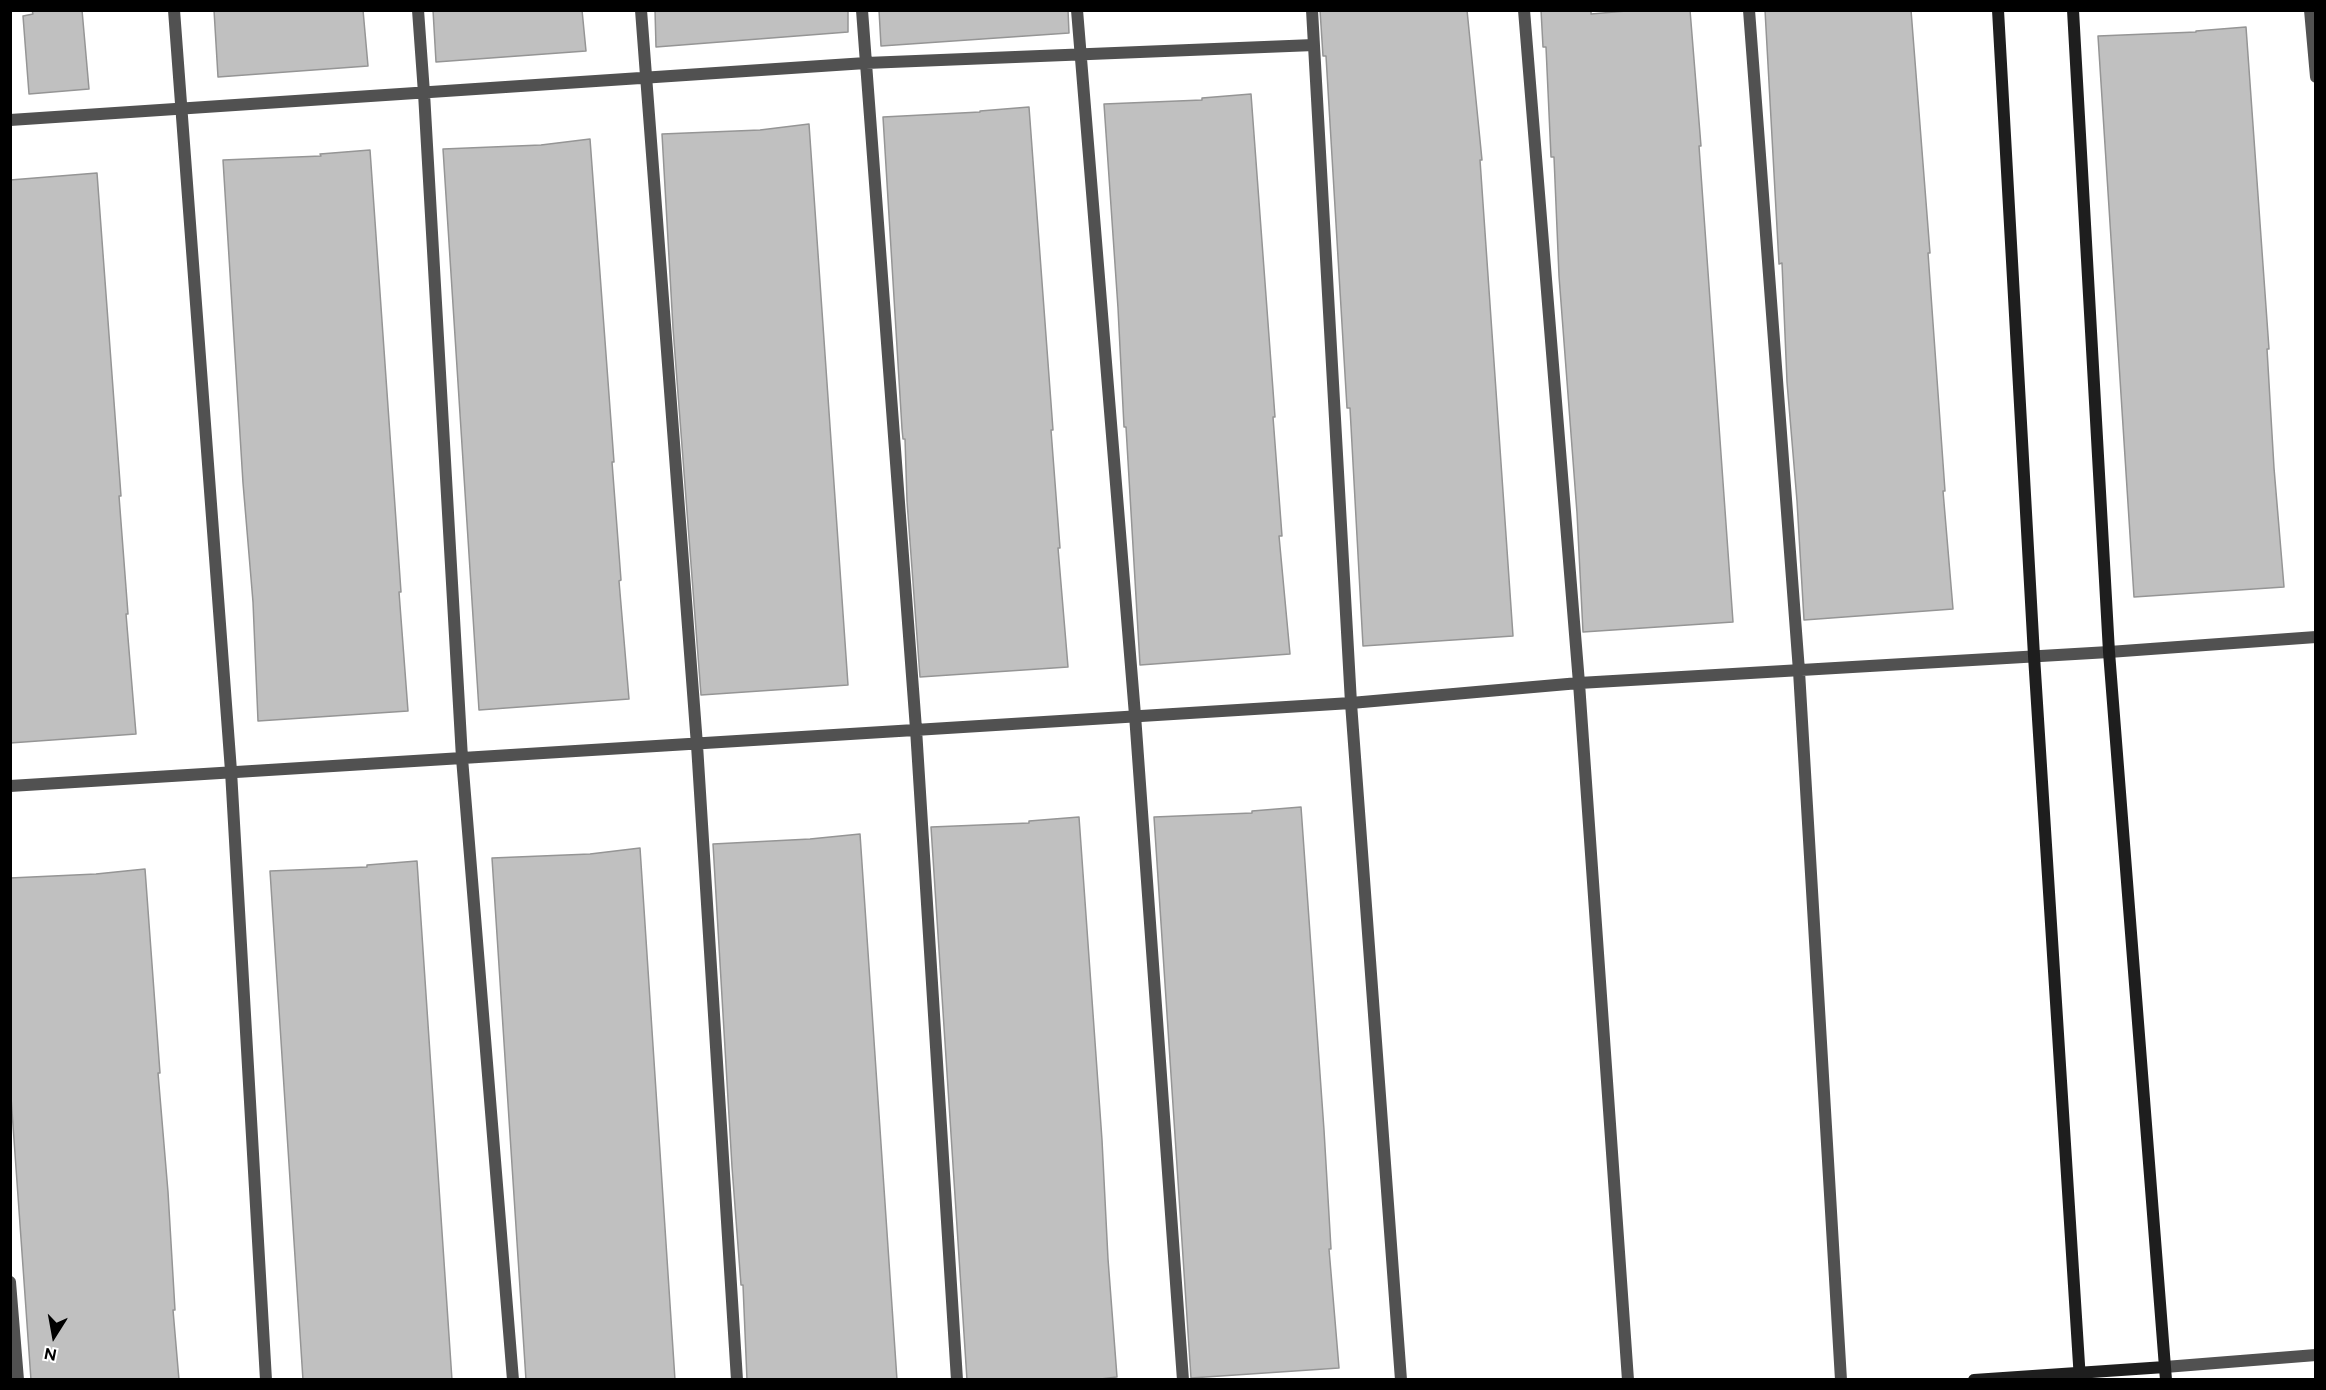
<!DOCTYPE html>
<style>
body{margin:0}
#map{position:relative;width:2326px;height:1390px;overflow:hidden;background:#fff;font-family:Figtree,sans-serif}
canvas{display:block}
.frame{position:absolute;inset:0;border:12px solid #000;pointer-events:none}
.north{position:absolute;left:24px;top:1306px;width:60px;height:60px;-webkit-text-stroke:4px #fff;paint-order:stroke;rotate:191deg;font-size:16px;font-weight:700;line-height:24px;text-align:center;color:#000}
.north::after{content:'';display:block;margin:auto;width:21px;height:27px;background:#000;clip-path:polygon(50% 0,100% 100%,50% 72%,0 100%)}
</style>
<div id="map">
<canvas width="2326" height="1390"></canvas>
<div class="frame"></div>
<div class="north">N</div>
</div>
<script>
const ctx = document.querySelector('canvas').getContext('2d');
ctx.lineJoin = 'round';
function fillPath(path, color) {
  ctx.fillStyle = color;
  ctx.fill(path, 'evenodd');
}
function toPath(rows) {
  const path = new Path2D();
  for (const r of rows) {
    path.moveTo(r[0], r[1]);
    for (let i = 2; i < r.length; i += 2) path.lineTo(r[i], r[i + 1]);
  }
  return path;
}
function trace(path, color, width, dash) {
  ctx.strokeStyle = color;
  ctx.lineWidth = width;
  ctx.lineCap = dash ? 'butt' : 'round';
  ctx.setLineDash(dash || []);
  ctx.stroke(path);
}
const building = toPath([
 [32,10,82,10,89,89,29,94,23,16,33,14,32,10],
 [214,10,363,10,368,66,218,77,214,10],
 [433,10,582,10,586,51,436,62,433,10],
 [655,10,848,10,848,32,656,47,655,10],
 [879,10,1068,10,1069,33,881,46,879,10],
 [1320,10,1467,10,1482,160,1480,160,1513,636,1363,646,1350,408,1347,408,1326,56,1323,56,1320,10],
 [1541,10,1591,10,1591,14,1638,10,1690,10,1701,146,1699,146,1733,622,1583,632,1577,513,1559,276,1554,157,1551,157,1546,47,1543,47,1541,10],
 [1765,10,1911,10,1930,253,1928,253,1945,491,1943,491,1953,609,1804,620,1797,501,1787,382,1782,263,1779,264,1765,10],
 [2246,27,2269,349,2267,349,2274,468,2284,587,2134,597,2098,36,2196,32,2196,31,2246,27],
 [1251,94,1275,417,1273,417,1282,536,1279,536,1290,654,1140,665,1126,427,1124,427,1118,308,1104,104,1202,100,1202,98,1251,94],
 [1029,107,1053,430,1051,430,1060,548,1058,548,1068,667,920,677,907,501,905,439,903,439,902,429,883,117,980,112,980,111,1029,107],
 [809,124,848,685,701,695,673,328,662,134,760,130,809,124],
 [590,139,614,462,612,462,621,580,619,581,629,699,479,710,443,149,541,145,590,139],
 [370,150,401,592,399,592,408,711,258,721,253,602,243,483,223,160,321,156,320,154,370,150],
 [97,173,121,496,119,496,128,614,126,614,136,734,10,743,10,180,97,173],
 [1301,807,1324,1130,1331,1249,1329,1249,1339,1368,1191,1378,1154,817,1252,813,1252,811,1301,807],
 [1079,817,1102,1140,1108,1259,1117,1377,1092,1380,967,1380,931,827,1029,823,1029,821,1079,817],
 [860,834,897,1380,747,1380,743,1285,741,1285,732,1167,713,844,810,839,860,834],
 [640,848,675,1380,526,1380,492,858,590,854,640,848],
 [417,861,452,1380,303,1380,270,871,367,867,367,865,417,861],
 [145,869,160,1073,158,1073,168,1192,175,1310,173,1310,179,1380,31,1380,10,1083,10,878,96,874,145,869]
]);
fillPath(building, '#c0c0c0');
trace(building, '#959595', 1.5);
trace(toPath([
 [174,10,231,771,266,1380],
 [418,10,424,93,462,758,513,1380],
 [641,10,697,745,737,1380],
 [862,10,916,729,957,1380],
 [1077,10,1135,715,1183,1380],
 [1312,10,1351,703,1401,1380],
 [1524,10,1579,683,1628,1380],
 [1749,10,1799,671,1841,1380],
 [2310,10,2316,77],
 [10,120,866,63,1314,45],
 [10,786,1351,703,1579,683,2109,652,2316,637],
 [10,1282,18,1380],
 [2165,1367,2316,1355]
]), '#515151', 12);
trace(toPath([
 [1998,10,2034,656,2080,1380],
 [2073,10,2109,652,2166,1380],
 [1974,1380,2165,1367]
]), '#1e1e1e', 12);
</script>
